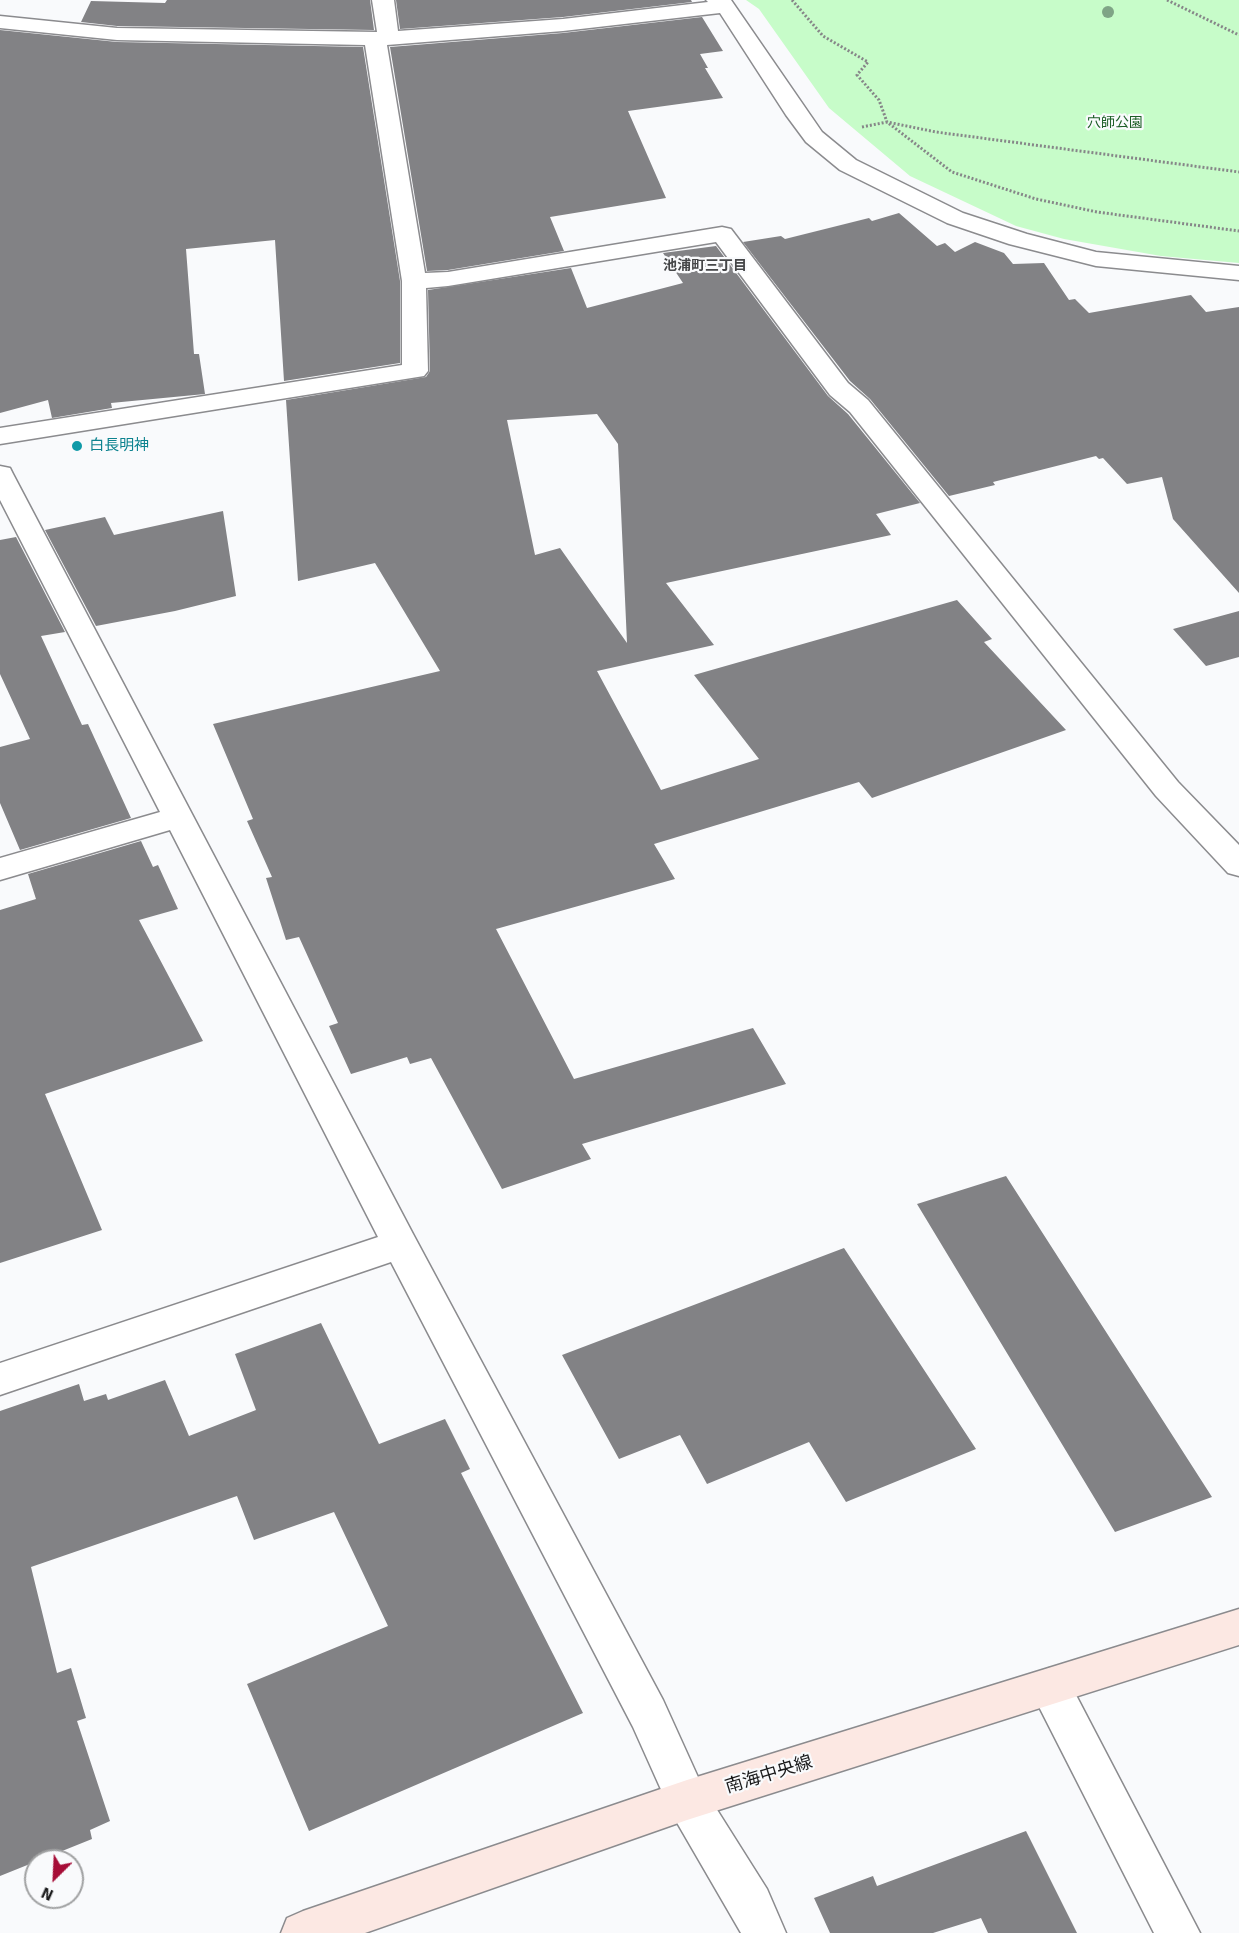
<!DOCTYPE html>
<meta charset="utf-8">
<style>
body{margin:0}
#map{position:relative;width:1239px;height:1933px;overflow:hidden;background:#f9fafc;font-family:Signika,sans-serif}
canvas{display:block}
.north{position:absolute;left:24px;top:1849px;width:60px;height:60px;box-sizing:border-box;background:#f9fafc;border:2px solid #a0a1a2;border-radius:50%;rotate:204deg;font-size:16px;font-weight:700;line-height:24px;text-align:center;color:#1b1b1c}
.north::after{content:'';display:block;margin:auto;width:21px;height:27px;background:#a60d37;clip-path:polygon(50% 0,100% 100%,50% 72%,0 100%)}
</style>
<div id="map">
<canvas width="1239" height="1933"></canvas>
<div class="north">N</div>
</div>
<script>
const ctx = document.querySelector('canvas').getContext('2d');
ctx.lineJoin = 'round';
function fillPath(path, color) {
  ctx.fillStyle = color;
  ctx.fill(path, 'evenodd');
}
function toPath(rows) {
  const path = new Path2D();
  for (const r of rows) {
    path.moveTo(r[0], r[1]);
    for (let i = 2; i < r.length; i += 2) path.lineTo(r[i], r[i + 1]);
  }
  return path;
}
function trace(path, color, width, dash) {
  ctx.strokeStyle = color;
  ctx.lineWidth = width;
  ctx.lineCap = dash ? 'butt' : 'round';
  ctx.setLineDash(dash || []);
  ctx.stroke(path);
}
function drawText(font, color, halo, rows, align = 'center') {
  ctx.font = font + ' Signika,"Noto Sans JP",sans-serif';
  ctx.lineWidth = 4.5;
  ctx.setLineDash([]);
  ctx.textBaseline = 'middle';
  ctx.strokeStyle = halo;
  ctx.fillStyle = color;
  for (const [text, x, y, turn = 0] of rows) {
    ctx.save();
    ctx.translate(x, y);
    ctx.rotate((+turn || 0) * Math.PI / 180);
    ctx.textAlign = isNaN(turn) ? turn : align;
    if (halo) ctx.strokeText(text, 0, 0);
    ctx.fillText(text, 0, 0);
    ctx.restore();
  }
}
fillPath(toPath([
 [746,0,1239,0,1239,263,1161,256,1064,239,1016,226,910,176,829,108,759,9]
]), '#c7fcc9');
fillPath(toPath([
 [167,0,370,0,374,30,117,26,81,22,91,1,165,3],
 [396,0,691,0,692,2,563,17,400,29],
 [702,17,723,51,700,54,708,68,705,68,723,98,628,111,666,198,550,217,564,251,448,270,427,271,390,47,563,33],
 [0,30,117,42,363,47,400,281,400,363,284,381,275,240,186,249,194,354,199,354,205,394,111,403,112,408,52,418,48,400,0,413],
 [899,213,937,246,945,243,955,252,975,242,1004,253,1013,264,1044,263,1069,300,1075,299,1089,313,1191,295,1206,312,1239,307,1239,593,1173,519,1162,477,1127,484,1103,458,1099,459,1096,456,993,482,995,485,949,496,870,399,850,381,743,242,781,236,785,239,869,218,872,221],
 [716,246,828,396,848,414,920,503,876,514,891,535,666,583,714,645,597,671,661,790,759,759,694,675,957,600,992,639,984,642,1066,730,872,798,859,782,654,844,675,879,496,929,574,1079,753,1028,786,1084,582,1144,591,1159,502,1189,431,1058,410,1064,407,1057,351,1074,329,1026,338,1023,299,937,286,940,266,878,272,877,247,821,253,819,213,724,440,671,375,563,298,581,286,400,426,377,430,371,428,290,571,268,587,308,683,283,663,253],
 [597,414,618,444,627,643,560,548,535,555,507,420],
 [223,511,236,596,175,611,96,626,45,530,105,517,114,535],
 [16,537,65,632,41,636,82,725,88,724,131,818,20,850,0,803,0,747,30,739,0,674,0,540],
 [1239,611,1239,657,1206,666,1173,629],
 [141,841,153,867,158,865,178,909,139,920,203,1041,45,1094,102,1230,0,1263,0,910,36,899,28,874],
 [1006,1176,1212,1497,1115,1532,917,1204],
 [844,1248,976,1449,846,1502,809,1442,707,1484,680,1435,619,1459,562,1355],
 [321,1323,379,1444,445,1419,470,1469,461,1473,583,1713,309,1831,247,1684,388,1626,334,1512,254,1540,237,1496,31,1567,57,1673,71,1668,86,1718,77,1721,110,1821,90,1830,92,1839,0,1876,0,1411,79,1384,84,1401,106,1394,108,1400,165,1380,189,1436,256,1410,235,1354],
 [1026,1831,1077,1933,988,1933,981,1918,933,1933,830,1933,814,1898,873,1876,877,1886]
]), '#828285');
const street = toPath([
 [372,0,394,0,398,31,563,19,708,2,706,0,731,0,822,132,856,160,963,213,1027,234,1096,252,1239,266,1239,280,1096,266,1009,244,947,223,840,170,806,142,786,115,720,13,563,31,387,45,425,273,448,272,722,227,731,229,848,383,868,400,1178,782,1239,845,1239,876,1228,873,1156,796,850,412,830,395,716,242,448,286,426,288,428,371,424,376,0,444,0,428,402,365,402,281,365,45,117,40,0,28,0,16,117,28,377,32,372,0],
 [0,466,10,468,13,474,413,1234,663,1700,702,1786,767,1889,786,1933,741,1933,672,1814,633,1727,391,1262,0,1395,0,1363,378,1237,170,830,0,880,0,858,160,812,0,500,0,466],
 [1050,1668,1065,1674,1200,1933,1154,1933,1029,1687,1035,1674,1050,1668]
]);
const secondary = toPath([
 [1239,1609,1239,1645,687,1820,365,1933,281,1933,287,1918,303,1911,687,1780,1239,1609]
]);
trace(street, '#8b8b8e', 3);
trace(secondary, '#8b8b8e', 3);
trace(toPath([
 [792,0,823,36,868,62,857,75,879,100,887,122,936,132,1239,172],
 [1167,0,1239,35],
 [862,127,887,122,952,172,1036,199,1097,212,1239,231]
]), '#868688', 3, [2, 2]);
fillPath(street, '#fff');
fillPath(secondary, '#fce8e3');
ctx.fillStyle = '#7fa486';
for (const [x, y] of [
 [1108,12]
]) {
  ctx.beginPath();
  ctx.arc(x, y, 6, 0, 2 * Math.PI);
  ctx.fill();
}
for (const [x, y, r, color] of [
 [77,446,6,"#0f9aa8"]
]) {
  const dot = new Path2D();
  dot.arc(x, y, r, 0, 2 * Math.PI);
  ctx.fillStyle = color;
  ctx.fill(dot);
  trace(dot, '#f9fafc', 2);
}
drawText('14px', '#1c5e26', '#f9fafc', [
 ["穴師公園",1115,123]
]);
drawText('bold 14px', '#454648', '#f9fafc', [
 ["池浦町三丁目",705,266]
]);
drawText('15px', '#0d838f', '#f9fafc', [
 ["白長明神",89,446]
], 'left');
drawText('18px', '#1b1b1c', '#f9fafc', [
 ["南海中央線",769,1775,-17]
]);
</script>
